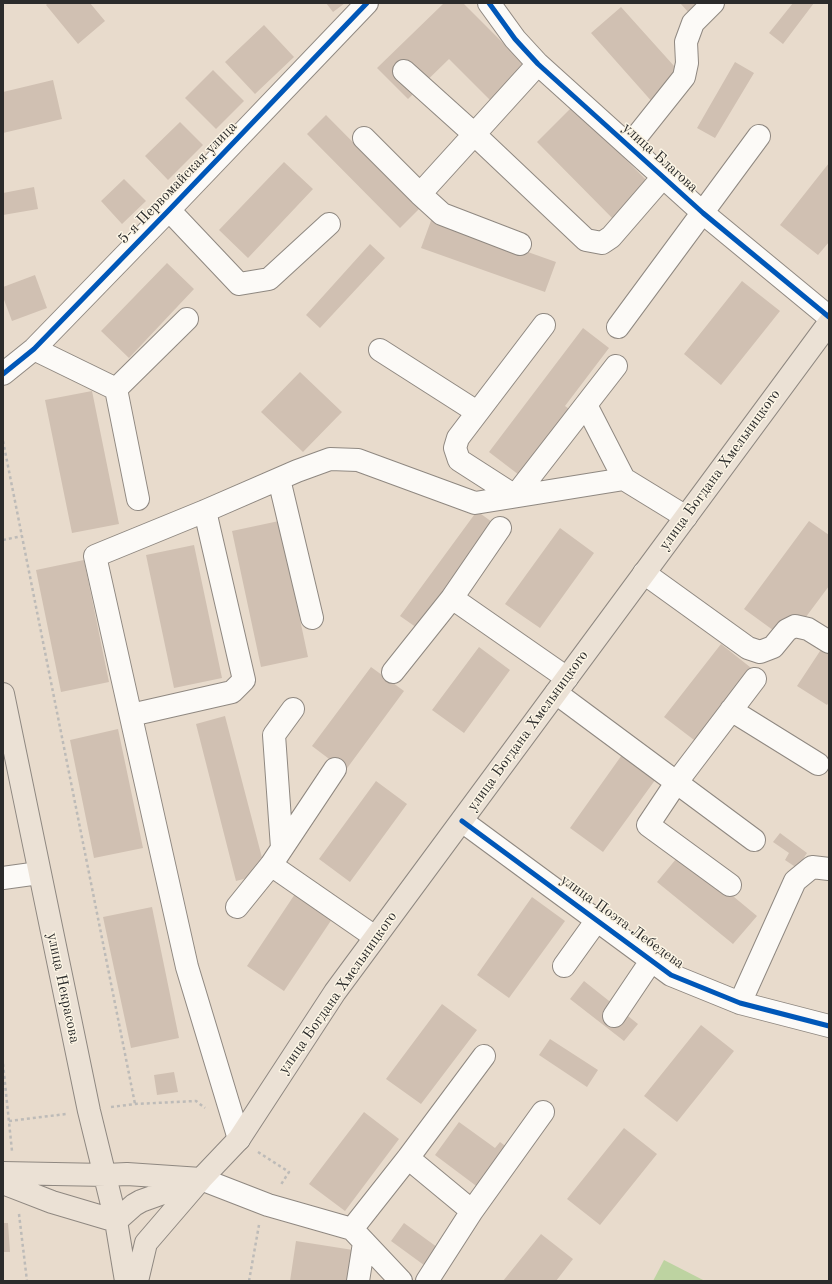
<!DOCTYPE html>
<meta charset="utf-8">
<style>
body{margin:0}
#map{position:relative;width:832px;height:1284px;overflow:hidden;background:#e8dbcc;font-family:"Old Standard TT",serif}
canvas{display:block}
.frame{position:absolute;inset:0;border:4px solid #2b2b2b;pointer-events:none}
</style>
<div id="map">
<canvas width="832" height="1284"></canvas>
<div class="frame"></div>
</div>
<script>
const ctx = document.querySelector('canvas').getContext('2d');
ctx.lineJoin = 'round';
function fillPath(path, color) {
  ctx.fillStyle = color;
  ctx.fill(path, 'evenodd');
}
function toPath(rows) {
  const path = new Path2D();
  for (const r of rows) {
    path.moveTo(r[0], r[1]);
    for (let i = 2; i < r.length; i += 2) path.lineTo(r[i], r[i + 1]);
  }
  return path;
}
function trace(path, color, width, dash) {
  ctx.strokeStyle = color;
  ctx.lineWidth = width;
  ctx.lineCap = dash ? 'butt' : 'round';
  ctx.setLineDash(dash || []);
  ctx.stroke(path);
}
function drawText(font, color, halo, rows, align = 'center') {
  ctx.font = font + ' "Old Standard TT",serif';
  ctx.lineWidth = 3;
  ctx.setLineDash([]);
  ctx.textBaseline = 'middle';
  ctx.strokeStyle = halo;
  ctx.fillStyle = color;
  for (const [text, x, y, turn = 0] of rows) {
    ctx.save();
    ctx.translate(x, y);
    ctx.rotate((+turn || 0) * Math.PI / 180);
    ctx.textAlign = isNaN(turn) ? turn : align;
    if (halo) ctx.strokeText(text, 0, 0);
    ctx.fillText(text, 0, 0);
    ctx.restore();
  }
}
fillPath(toPath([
 [664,1260,705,1281,653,1281]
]), '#bdd3a1');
fillPath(toPath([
 [48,3,90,3,105,21,78,44,46,5],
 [326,3,345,3,333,12],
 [444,3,463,3,532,72,497,107,449,59,408,99,377,68],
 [680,3,702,3,690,14],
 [793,3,814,3,783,44,769,33],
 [621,7,692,86,662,113,591,33],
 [264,25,294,57,255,94,225,62],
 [735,62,754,73,715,138,697,128],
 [213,70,244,101,216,129,185,98],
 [53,80,62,119,3,133,3,92],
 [573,106,656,190,620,226,537,142],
 [326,115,419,209,400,228,307,134],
 [180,122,203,145,168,180,145,156],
 [284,162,313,189,248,258,219,230],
 [829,163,829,242,818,255,780,225],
 [124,179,146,201,122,224,101,201],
 [34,187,38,209,3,215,3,193],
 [432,218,556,262,545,292,421,248],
 [370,244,385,258,320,328,306,315],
 [167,263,194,289,129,358,101,331],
 [35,275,47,308,12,321,3,297,3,287],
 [742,281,780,311,721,385,684,354],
 [583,328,609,348,565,406,573,412,523,478,489,452],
 [300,372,342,412,303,452,261,412],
 [92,391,119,524,72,533,45,400],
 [477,511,496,525,420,630,400,616],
 [279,521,308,657,261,667,232,531],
 [809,521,829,535,829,586,788,641,744,609],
 [560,528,594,553,540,628,505,604],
 [194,545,222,678,174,688,146,555],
 [84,560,109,682,61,692,36,570],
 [721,644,755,671,698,743,664,717],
 [824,645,829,648,829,702,827,705,797,686],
 [479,647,510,670,464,733,432,710],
 [371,667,404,691,345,771,312,746],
 [225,716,266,873,236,881,196,724],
 [118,729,143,848,94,858,70,740],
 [624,752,658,776,603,852,570,828],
 [376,781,407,804,350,882,319,859],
 [780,833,807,853,797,868,785,860,789,853,773,842],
 [681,853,757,916,733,944,657,882],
 [297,891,334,916,284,991,247,966],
 [532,897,565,921,509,998,477,975],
 [152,907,179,1038,131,1048,103,917],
 [584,981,638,1024,624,1041,570,999],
 [442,1004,477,1030,421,1104,386,1079],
 [701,1025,734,1051,677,1122,644,1096],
 [550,1039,598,1070,587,1087,539,1055],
 [174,1072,178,1092,157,1095,154,1075],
 [364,1112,399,1139,345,1211,309,1184],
 [459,1122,495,1148,500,1142,508,1148,479,1188,435,1155],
 [624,1128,657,1154,600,1225,567,1199],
 [3,1223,8,1223,10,1252,3,1252],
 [404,1223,441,1250,428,1268,391,1241],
 [541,1234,573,1259,556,1281,503,1281],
 [296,1241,353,1250,348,1281,290,1281]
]), '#d0c0b2');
const minor = toPath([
 [489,3,515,39,538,64,703,213,829,317],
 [404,71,474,134,586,240,602,243,611,237,663,177],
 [364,138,420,194],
 [629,146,684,77,687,63,686,42,693,23,713,3],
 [169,210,239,284,269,279,329,224],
 [520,244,442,214,420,194,538,64],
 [544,325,458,438,455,448,459,460,515,496,616,366],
 [618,327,759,136],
 [34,349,116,389,138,499],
 [380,350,477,412],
 [3,374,34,349,169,210,367,3],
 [116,389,187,319],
 [586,405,624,479],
 [279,479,312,618],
 [644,573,748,648,760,652,773,647,787,630,795,626,808,629,829,642],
 [452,598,567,678],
 [393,672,452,598,500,528],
 [556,693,754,840],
 [731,710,818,764],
 [131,715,232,692,244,680,205,511],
 [462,821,671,975,740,1003,829,1026],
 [282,848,274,735,293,709],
 [271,865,375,937],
 [3,878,39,873],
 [730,885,648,825,676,783,755,679],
 [237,907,271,865,335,769],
 [564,966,597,920],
 [740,1003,795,881,812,867,829,869],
 [614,1016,651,961],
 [239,1139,187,967,95,556,205,511,297,471,330,459,358,460,475,503,624,479,686,517],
 [408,1158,472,1211],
 [201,1179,268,1205,352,1229,401,1281],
 [352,1229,408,1158,484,1056],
 [358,1281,364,1243],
 [427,1281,472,1211,543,1112]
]);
const major = toPath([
 [3,694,89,1111,116,1221,126,1281],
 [3,1173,106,1175,127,1174,201,1179],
 [3,1183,52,1202,116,1221],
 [116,1221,134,1205,141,1201,194,1182],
 [137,1281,146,1243,201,1179,239,1139,335,992,829,323]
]);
trace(minor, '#8f8881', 24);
trace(major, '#8f8881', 24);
trace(toPath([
 [3,441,135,1104],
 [3,540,22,536],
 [3,1064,12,1151],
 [111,1107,135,1104,196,1101,205,1108],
 [9,1121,66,1114],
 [258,1152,289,1172,280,1186],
 [19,1214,27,1281],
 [249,1281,259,1225]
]), '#bdbbb8', 2.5, [3, 3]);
trace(minor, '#fcfaf7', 22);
trace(major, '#ebe1d5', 22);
trace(toPath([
 [489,3,515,39,538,64,703,213,829,317],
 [3,374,34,349,169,210,367,3],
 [462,821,671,975,740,1003,829,1026]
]), '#0057b8', 5);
drawText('15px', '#2b2b2b', '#fcf5e5', [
 ["улица Благова",660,158,42],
 ["5-я Первомайская улица",178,183,-46],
 ["улица Богдана Хмельницкого",720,470,-54],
 ["улица Богдана Хмельницкого",528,731,-54],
 ["улица Поэта Лебедева",622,922,36],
 ["улица Некрасова",63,988,78],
 ["улица Богдана Хмельницкого",338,993,-55]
]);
</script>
